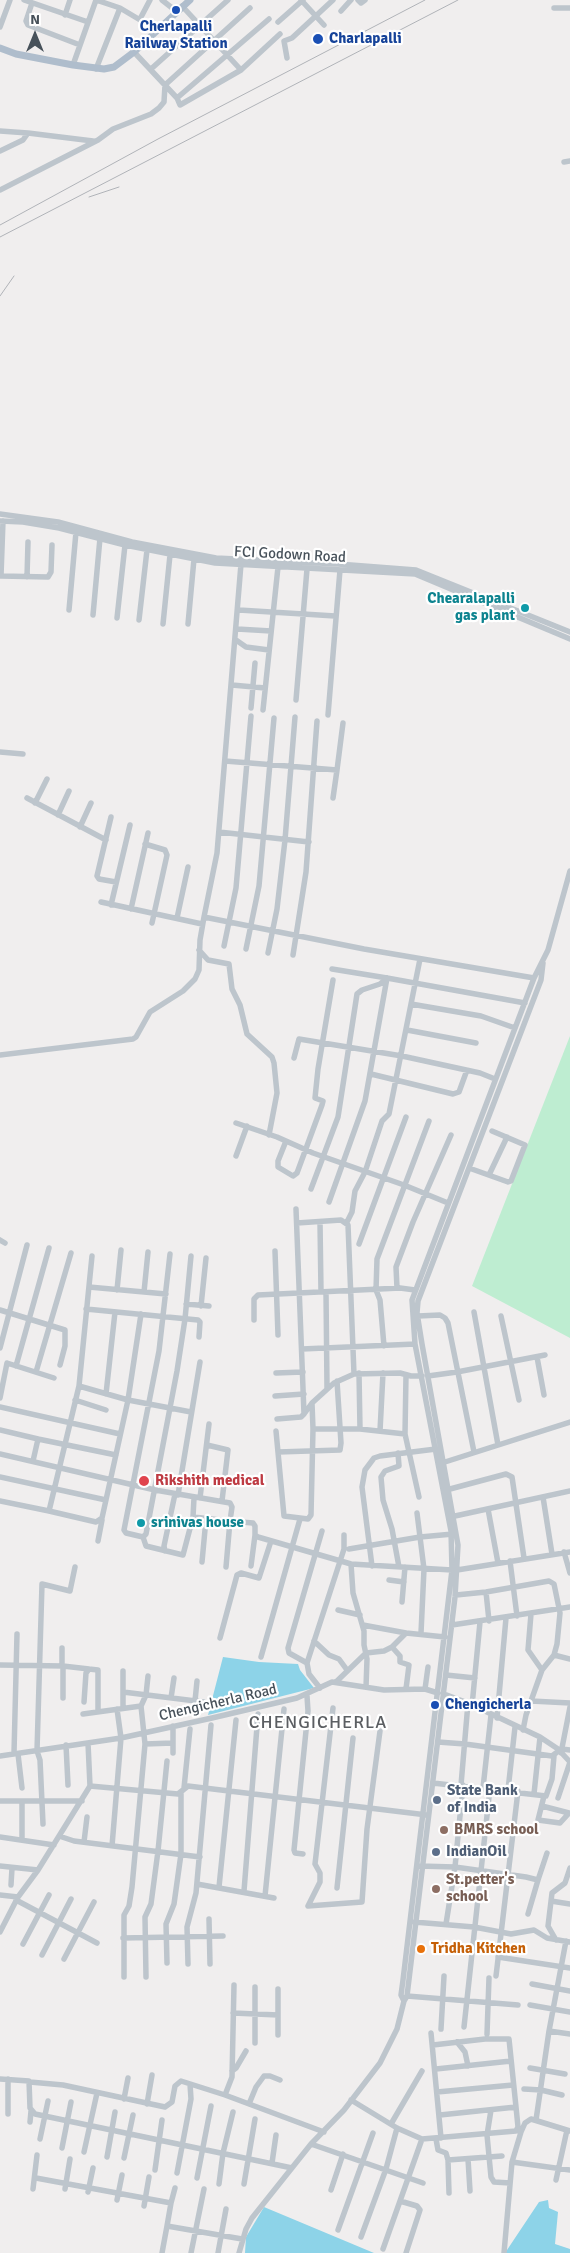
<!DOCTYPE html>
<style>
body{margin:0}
#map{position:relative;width:570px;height:2253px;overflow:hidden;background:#f0eeee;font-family:Signika,sans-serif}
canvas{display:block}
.north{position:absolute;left:10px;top:10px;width:50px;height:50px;-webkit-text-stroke:4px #fff;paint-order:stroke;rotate:0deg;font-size:14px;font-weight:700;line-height:20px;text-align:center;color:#47515a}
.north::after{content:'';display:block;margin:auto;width:18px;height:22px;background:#47515a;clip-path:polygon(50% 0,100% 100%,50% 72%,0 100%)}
</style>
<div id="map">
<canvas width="570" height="2253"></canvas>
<div class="north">N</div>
</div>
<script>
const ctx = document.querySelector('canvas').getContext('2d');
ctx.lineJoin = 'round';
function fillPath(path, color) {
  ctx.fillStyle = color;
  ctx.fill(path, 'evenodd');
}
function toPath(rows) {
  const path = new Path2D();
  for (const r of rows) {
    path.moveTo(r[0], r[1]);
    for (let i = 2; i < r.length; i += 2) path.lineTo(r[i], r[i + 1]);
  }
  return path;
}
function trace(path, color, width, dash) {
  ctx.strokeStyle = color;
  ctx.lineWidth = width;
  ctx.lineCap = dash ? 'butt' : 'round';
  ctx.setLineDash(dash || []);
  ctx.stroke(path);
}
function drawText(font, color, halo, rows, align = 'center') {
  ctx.font = font + ' Signika,sans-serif';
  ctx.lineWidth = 4.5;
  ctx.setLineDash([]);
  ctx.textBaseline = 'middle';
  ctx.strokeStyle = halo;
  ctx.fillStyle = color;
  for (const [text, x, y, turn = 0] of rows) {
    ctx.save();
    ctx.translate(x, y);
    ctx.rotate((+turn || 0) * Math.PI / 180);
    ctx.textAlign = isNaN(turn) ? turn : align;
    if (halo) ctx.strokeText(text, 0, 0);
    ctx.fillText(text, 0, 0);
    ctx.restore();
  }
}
fillPath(toPath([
 [570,1036,570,1338,472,1286]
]), '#beedd1');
fillPath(toPath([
 [223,1657,259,1662,298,1664,300,1670,314,1688,208,1715],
 [548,2200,549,2208,558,2212,555,2244,570,2249,570,2253,505,2253,539,2202],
 [264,2207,374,2253,245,2253,246,2237]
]), '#8dd3e8');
trace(toPath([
 [24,0,88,22],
 [162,0,176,11],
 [301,0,324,25],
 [358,0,361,3,365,0],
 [32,3,26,21,28,25,80,45],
 [182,6,241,70,280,34],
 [554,8,570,8],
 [341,11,351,0],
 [65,15,70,0],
 [140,19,150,0],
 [278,22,303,0],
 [0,27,10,0],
 [134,52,177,98,180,105,241,70],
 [287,58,284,41,292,38,333,0],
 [73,65,96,0,120,8,157,30],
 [96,69,120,8],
 [151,69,228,0],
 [177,98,269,19],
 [0,131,28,133,23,140,0,151],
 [28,133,93,141],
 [564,162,570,161],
 [0,190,98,140,113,129,151,114,159,108,164,102,165,85,250,8],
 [0,514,58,522,132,542,216,558,338,564,416,570,570,632],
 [0,521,23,522,59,528,125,545,215,563,415,574,570,639],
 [3,521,1,576,48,577,51,572,52,545],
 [241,564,217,853,204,917,364,949,534,978],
 [27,577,28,542],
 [69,610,76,532],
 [239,610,335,616],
 [93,615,100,538],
 [117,618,125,545],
 [139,620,147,550],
 [163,624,170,555],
 [188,624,194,559],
 [237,629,271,631],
 [236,640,246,647,269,650],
 [232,685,265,688],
 [296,700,307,569],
 [251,708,255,663],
 [263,710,278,567],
 [328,715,340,570],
 [0,752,23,754],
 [225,761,337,770,333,798],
 [337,770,343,723],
 [27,798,106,840],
 [35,803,47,779],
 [58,815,69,791],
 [111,817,97,876,99,879,116,882],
 [80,827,91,803],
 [219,832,309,842],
 [145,844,165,850,167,855,152,923],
 [101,902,202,924],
 [111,905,130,825],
 [131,909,148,833],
 [177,918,188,867],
 [224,946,236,888,251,716],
 [246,949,259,886,274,718],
 [199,950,208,960,229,964,232,989,240,1005,247,1034,272,1057,274,1063,277,1093,269,1135],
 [268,953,277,909,285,840,295,717],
 [293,955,306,872,317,721],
 [332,969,387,978],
 [411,1004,481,1016,515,1028],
 [407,1030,476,1043],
 [0,1055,133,1039,136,1037,150,1012,183,991,195,979,199,970,200,940,204,917],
 [294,1058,299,1039,402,1056,480,1073,495,1079],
 [371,1074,453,1094,459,1092,467,1070],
 [236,1123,277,1137,313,1153,404,1185,448,1203],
 [286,1141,278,1161,278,1167,293,1176,297,1173,322,1105,323,1101,315,1098,318,1069,333,980],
 [236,1156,247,1126],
 [469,1168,508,1182,511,1181,525,1145,492,1131],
 [489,1175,507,1137],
 [311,1189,338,1117,357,994,362,990,380,984,387,978],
 [329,1202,365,1101,387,978,525,1003],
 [320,1222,321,1292],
 [347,1222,352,1212,355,1191,365,1172,382,1121,389,1114,420,959],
 [297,1223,341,1220,348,1225,354,1374],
 [0,1240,5,1243],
 [359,1244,406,1117],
 [275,1251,278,1335],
 [170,1254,159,1351,124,1530,126,1533,143,1537,146,1534,177,1371,185,1319,191,1256],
 [92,1256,79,1386,49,1511,96,1522,102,1518,128,1400,141,1314],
 [89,1287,166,1294],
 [397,1288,396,1267,413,1222,451,1135],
 [117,1290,121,1250],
 [144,1292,148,1252],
 [326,1292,327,1388],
 [186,1304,209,1306],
 [201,1306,206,1258],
 [86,1309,198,1320,200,1322,199,1337],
 [0,1310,65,1330,65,1346,60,1365],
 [474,1312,498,1445],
 [418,1316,440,1315,445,1318,448,1323,474,1452],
 [501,1316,519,1400],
 [254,1320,254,1299,258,1295,400,1288,415,1290],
 [384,1346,380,1300,376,1290,377,1259,429,1121],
 [0,1348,27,1245],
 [302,1349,415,1344],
 [537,1357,544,1395],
 [16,1366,49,1248],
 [36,1372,71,1253],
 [276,1373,303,1372],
 [359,1373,360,1429],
 [406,1375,405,1434,419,1497],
 [428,1376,457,1372,545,1355],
 [79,1386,128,1400,191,1412],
 [106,1394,115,1312],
 [275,1396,304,1394],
 [0,1398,7,1363,54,1378],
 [75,1400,106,1410],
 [312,1403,334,1383,354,1374,400,1373,411,1376,422,1376],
 [0,1407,120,1434],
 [277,1419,301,1417,304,1414],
 [313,1429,360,1429,405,1434],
 [0,1430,38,1439,33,1461],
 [276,1431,284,1516,308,1519,311,1515,313,1429,312,1403,304,1414,296,1209],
 [380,1431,383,1373],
 [38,1439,116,1455],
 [207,1445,228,1450,222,1501],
 [278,1452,340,1450,341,1443,337,1381],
 [398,1453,399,1466,385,1471,381,1477,383,1500,392,1529,399,1567],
 [0,1454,155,1490,230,1503,232,1507,230,1521,253,1523,255,1526,255,1535,258,1537,351,1564,452,1570],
 [445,1462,570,1422],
 [0,1477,106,1500],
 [450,1489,506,1474,512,1477,524,1558],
 [178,1495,200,1362],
 [543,1497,552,1554],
 [194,1498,193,1517,230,1521,226,1567],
 [200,1498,209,1424],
 [0,1501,49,1511],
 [488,1509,498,1563],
 [417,1513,424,1569,421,1633],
 [455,1516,570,1491],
 [143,1537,146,1546,183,1555,193,1517],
 [98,1541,102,1520],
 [349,1549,420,1537,453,1534],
 [165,1551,164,1546,175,1494],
 [564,1552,570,1573],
 [510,1561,517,1616],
 [202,1562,206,1519],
 [351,1564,353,1593,364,1631,364,1645,367,1659,366,1687],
 [251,1566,255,1535],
 [372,1566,362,1487,365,1470,374,1458,380,1456,436,1449],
 [457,1570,570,1552],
 [389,1580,404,1582],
 [486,1592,489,1621],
 [456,1595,486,1592,549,1581,554,1584,560,1613,557,1644,554,1655,542,1670,526,1715,523,1730],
 [402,1602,405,1567],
 [338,1610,360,1615],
 [531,1614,528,1650,542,1670],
 [363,1625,406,1633],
 [452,1625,570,1607],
 [220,1638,237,1575,241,1573,259,1578,271,1541],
 [314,1641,329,1655,339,1659,347,1670],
 [554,1655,570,1659],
 [261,1657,300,1519],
 [307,1663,289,1653,288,1648,322,1531],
 [0,1665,63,1666,63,1698],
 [62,1666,62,1648],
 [63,1666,89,1669],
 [123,1671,123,1707],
 [446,1675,475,1678],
 [336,1682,366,1653,384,1651,392,1647],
 [320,1688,309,1674,307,1663,344,1549,344,1535],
 [406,1689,409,1665,400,1662,400,1656,392,1647,406,1633,445,1637],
 [425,1689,428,1667],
 [123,1692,204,1702],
 [444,1694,468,1703,540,1737,558,1749,570,1762,558,1798],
 [171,1698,174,1678],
 [195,1701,197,1681],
 [531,1701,570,1703],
 [84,1702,86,1673,89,1669,98,1670,98,1710],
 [472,1706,480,1622],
 [83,1714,141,1706],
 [497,1718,506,1618],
 [173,1726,173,1753],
 [438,1742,465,1744,552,1756,556,1753],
 [145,1744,173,1743],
 [66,1745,68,1785],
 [562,1749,570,1750],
 [14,1753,17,1634],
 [561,1753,570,1707],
 [18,1754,22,1788],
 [0,1756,121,1738,212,1718,297,1698,332,1682,384,1690,425,1689,438,1693],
 [433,1783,546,1796,552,1779,554,1756],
 [461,1785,468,1703],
 [90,1786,178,1794,188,1786,427,1815],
 [184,1788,190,1729],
 [483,1788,491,1715],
 [508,1790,515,1727],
 [534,1794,540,1737],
 [0,1801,82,1801],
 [22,1801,22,1840],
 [542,1806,569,1813,560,1823,538,1820,544,1796],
 [43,1824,40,1760,37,1751,42,1584,70,1591,75,1567],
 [59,1836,74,1841,200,1857],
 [0,1837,54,1845],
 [84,1842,87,1817],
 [112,1846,121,1738,117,1709],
 [303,1854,295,1853,294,1850,308,1711,307,1696],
 [0,1866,38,1870],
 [419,1866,455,1867,526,1877,538,1880,547,1853],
 [197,1884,274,1898],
 [11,1885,12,1868],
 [219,1887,236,1720],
 [337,1888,353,1738],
 [244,1891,258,1714],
 [0,1895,18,1897],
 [265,1896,284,1709],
 [16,1900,97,1943],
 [551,1901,570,1904],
 [308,1906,362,1902,367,1829,380,1731],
 [308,1906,320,1882,320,1873,315,1864,333,1708],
 [528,1914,538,1880],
 [209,1919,210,1964],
 [414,1922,474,1927,511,1934,534,1930,547,1938,570,1942],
 [446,1924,455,1867,463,1785],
 [0,1932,18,1897,38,1870,90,1786,88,1743],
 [123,1938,223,1936],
 [556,1940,548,1926,552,1893,565,1883,570,1868],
 [566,1941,549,2031,570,2034],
 [23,1944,49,1895],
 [42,1955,71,1899],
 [498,1957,570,1968],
 [64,1959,94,1902],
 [167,1963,166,1924,174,1904,181,1854,181,1794],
 [188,1964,187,1927,196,1893,211,1725],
 [496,1976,518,1791],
 [124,1977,124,1915,129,1906,132,1887,145,1744,141,1706,146,1695,148,1676],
 [146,1977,145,1917,151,1904,158,1851,167,1761],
 [532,1984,570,1991],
 [234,1985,232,2077,225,2095,324,2132],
 [278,1989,278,2035],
 [407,1996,518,2005],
 [404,2001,401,1995,403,1980,452,1570,451,1531,415,1344,412,1300,534,978,548,950,570,871],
 [530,2005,570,2012],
 [233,2013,278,2015],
 [464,2027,490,1788],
 [441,2029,444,1976],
 [431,2033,441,2138],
 [487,2034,489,1978],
 [457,2042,465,2052,468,2066],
 [255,2043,255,1987],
 [530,2068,565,2074],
 [436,2069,511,2061],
 [232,2071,236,2068,246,2051],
 [0,2079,29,2081,30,2108,35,2114,292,2168],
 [8,2079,8,2114],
 [30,2082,63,2085,165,2107,172,2102,175,2086,181,2081,225,2095],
 [524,2089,541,2090,562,2095],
 [437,2092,513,2085],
 [124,2099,128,2078],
 [351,2100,397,2128,422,2139,516,2131,518,2127,516,2107,509,2039,485,2039,433,2045],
 [147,2104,152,2075],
 [249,2104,256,2087,264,2076,270,2076,280,2080],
 [491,2110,487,2135,491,2177,494,2182,510,2183],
 [440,2115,516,2107],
 [536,2120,549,2031],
 [30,2122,31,2111],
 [391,2124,422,2071],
 [521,2132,525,2123,531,2119,570,2131],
 [40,2139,48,2101],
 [436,2139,438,2150,446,2153,448,2160,502,2156],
 [311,2144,423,2183],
 [62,2148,71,2102],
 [84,2152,97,2093],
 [107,2157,115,2112],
 [124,2158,133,2115],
 [468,2159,470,2191],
 [448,2160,449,2193],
 [512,2162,570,2170],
 [272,2163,276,2135],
 [155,2170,162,2120],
 [177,2173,191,2099,190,2084],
 [36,2178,171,2203,167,2226,242,2239],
 [197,2178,211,2106],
 [556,2180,567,2130],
 [219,2184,223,2153,233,2112],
 [244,2184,255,2119],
 [33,2189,37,2155],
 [65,2189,70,2159],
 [331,2190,343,2154],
 [88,2192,93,2168],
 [117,2200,122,2175],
 [400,2201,417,2206,420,2210,406,2253],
 [171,2203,175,2188],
 [144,2206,149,2177],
 [338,2230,373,2133],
 [361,2237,386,2169,397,2128],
 [383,2249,422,2139],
 [162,2253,167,2226],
 [191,2253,204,2189],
 [218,2253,226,2209],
 [239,2253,246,2229,252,2218,311,2144,344,2110,380,2063,397,2029,404,2001,407,1996,455,1597,458,1545,422,1344,417,1313,418,1301,541,980,543,963],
 [504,2253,512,2162,521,2132,517,2130]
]), '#bdc5cc', 5.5);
trace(toPath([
 [0,48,16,54,73,65,104,69,114,67,134,52,190,0]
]), '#afbdcc', 7);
trace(toPath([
 [89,197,119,187],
 [0,225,158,139,425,0],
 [0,237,458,0],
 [0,296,14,276]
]), '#b0b3b8', 1);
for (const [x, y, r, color] of [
 [176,10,5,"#1a4fb4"],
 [318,39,6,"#1a4fb4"],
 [525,608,5,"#0f9aa8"],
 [144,1481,6,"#e0444e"],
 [141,1523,5,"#0f9aa8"],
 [435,1705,5,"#1a4fb4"],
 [437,1800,5,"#5c6f8a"],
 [444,1830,5,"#8d6e63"],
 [436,1852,5,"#5c6f8a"],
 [436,1889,5,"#8d6e63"],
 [421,1949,5,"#e8710a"]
]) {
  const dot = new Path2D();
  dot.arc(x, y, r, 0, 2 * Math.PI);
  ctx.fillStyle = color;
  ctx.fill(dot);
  trace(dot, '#fff', 2);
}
drawText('bold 15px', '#164399', '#fff', [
 ["Cherlapalli",176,27,"center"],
 ["Railway Station",176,44,"center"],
 ["Charlapalli",329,39],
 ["Chengicherla",445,1705]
], 'left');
drawText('15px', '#47515a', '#fff', [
 ["FCI Godown Road",290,555,3],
 ["Chengicherla Road",218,1703,-13]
]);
drawText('bold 15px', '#0d838f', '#fff', [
 ["Chearalapalli",515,599],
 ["gas plant",515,616],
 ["srinivas house",151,1523,"left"]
], 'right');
drawText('bold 15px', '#be3a42', '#fff', [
 ["Rikshith medical",155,1481]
], 'left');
drawText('bold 15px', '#4e5e75', '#fff', [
 ["State Bank",447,1791],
 ["of India",447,1808],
 ["IndianOil",446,1852]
], 'left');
drawText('bold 15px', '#785e54', '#fff', [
 ["BMRS school",454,1830],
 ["St.petter's",446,1880],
 ["school",446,1897]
], 'left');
drawText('bold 15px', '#c56008', '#fff', [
 ["Tridha Kitchen",431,1949]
], 'left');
ctx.letterSpacing = '1px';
drawText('18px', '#5b5e62', '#fff', [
 ["CHENGICHERLA",318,1723]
]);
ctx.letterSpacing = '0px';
</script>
